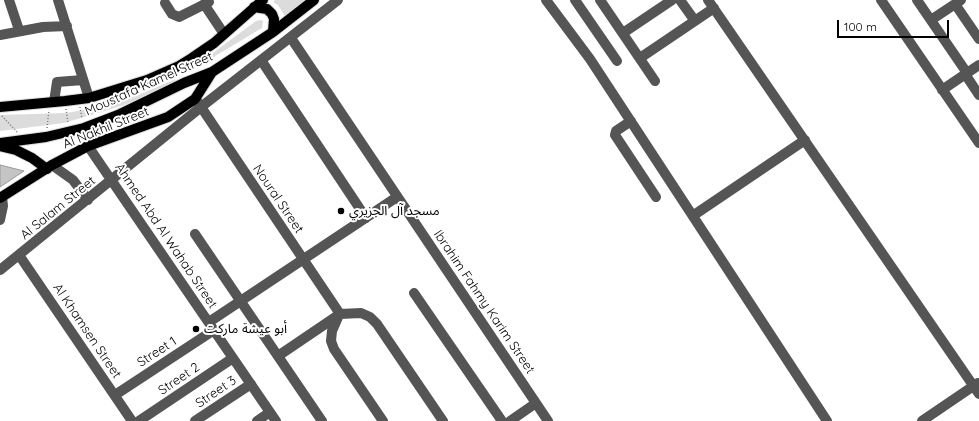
<!DOCTYPE html>
<meta charset="utf-8">
<style>
body{margin:0}
#map{position:relative;width:979px;height:421px;overflow:hidden;background:#fff;font-family:Quicksand,sans-serif}
canvas{display:block}
.scale{position:absolute;left:837px;top:20px;width:112px;height:18px;box-sizing:border-box;border:2px solid #000;border-top:0;padding-left:5px;font-size:12px;line-height:14px;white-space:nowrap;color:#000;-webkit-text-stroke:3px #fff;paint-order:stroke}
</style>
<div id="map">
<canvas width="979" height="421"></canvas>
<div class="scale">100 m</div>
</div>
<script>
const ctx = document.querySelector('canvas').getContext('2d');
ctx.lineJoin = 'round';
function fillPath(path, color) {
  ctx.fillStyle = color;
  ctx.fill(path, 'evenodd');
}
function toPath(rows) {
  const path = new Path2D();
  for (const r of rows) {
    path.moveTo(r[0], r[1]);
    for (let i = 2; i < r.length; i += 2) path.lineTo(r[i], r[i + 1]);
  }
  return path;
}
function trace(path, color, width, dash) {
  ctx.strokeStyle = color;
  ctx.lineWidth = width;
  ctx.lineCap = dash ? 'butt' : 'round';
  ctx.setLineDash(dash || []);
  ctx.stroke(path);
}
function drawText(font, color, halo, rows, align = 'center') {
  ctx.font = font + ' Quicksand,"Noto Sans Arabic",sans-serif';
  ctx.lineWidth = 4;
  ctx.setLineDash([]);
  ctx.textBaseline = 'middle';
  ctx.strokeStyle = halo;
  ctx.fillStyle = color;
  for (const [text, x, y, turn = 0] of rows) {
    ctx.save();
    ctx.translate(x, y);
    ctx.rotate((+turn || 0) * Math.PI / 180);
    ctx.textAlign = isNaN(turn) ? turn : align;
    if (halo) ctx.strokeText(text, 0, 0);
    ctx.fillText(text, 0, 0);
    ctx.restore();
  }
}
fillPath(toPath([
 [275,0,303,0,304,1,285,16,278,5,273,2],
 [260,20,263,21,262,28,200,65,198,64,256,21],
 [176,79,167,87,124,105,64,123,0,131,0,115,66,113,96,108,126,100]
]), '#dcdcdc');
const building = toPath([
 [0,165,24,171,0,187,0,165]
]);
fillPath(building, '#c4c4c4');
trace(building, '#999', 1);
const major = toPath([
 [254,7,267,9,272,14,274,19,273,32],
 [0,107,65,101,89,98,147,80,179,66,192,58,214,43,263,0],
 [0,143,46,137,84,128,118,115,184,83,212,72,273,32,314,0],
 [0,146,16,150,32,158,47,169],
 [0,198,52,165,88,146,168,117,195,99,212,72]
]);
trace(major, '#dbdbdb', 12);
trace(toPath([
 [80,107,82,119],
 [66,109,68,123],
 [2,116,17,132],
 [47,128,49,110]
]), '#777', 1.5, [1, 2]);
trace(toPath([
 [9,0,19,30],
 [58,0,89,98],
 [546,0,590,59,827,421],
 [575,0,617,61],
 [600,0,655,81],
 [680,0,695,21],
 [708,0,979,394],
 [881,0,979,143],
 [917,0,967,73],
 [165,3,172,14,179,17,209,2],
 [204,4,224,34],
 [955,4,979,39],
 [931,20,961,0],
 [623,33,672,0],
 [0,35,43,27,67,26],
 [291,38,548,421],
 [640,58,714,8],
 [261,60,366,218],
 [965,74,979,95],
 [942,90,979,65],
 [197,101,340,314],
 [54,102,57,82,83,80],
 [631,121,616,131,615,135,656,197],
 [88,146,276,421],
 [52,165,73,180,88,200],
 [694,215,805,140],
 [0,220,3,206,2,197],
 [195,234,322,421],
 [19,255,132,421],
 [0,270,201,107,338,0],
 [414,293,502,421],
 [339,315,332,331,331,341,334,349,383,421],
 [209,322,397,197],
 [278,356,340,314,361,313,370,317,377,324,443,421],
 [115,395,214,330],
 [139,421,233,358],
 [195,421,251,384],
 [257,421,270,412],
 [510,421,536,403],
 [922,421,978,383]
]), '#555', 10);
trace(major, '#000', 10);
for (const [x, y, r, color] of [
 [341,211,4,"#000"],
 [196,329,4,"#000"]
]) {
  const dot = new Path2D();
  dot.arc(x, y, r, 0, 2 * Math.PI);
  ctx.fillStyle = color;
  ctx.fill(dot);
  trace(dot, '#fff', 1.5);
}
drawText('13px', '#000', '#fff', [
 ["Moustafa Kamel Street",149,84,-24],
 ["Al Nakhil Street",106,128,-22],
 ["Noural Street",278,199,56],
 ["Al Salam Street",58,208,-39],
 ["Ahmed Abd Al Wahab Street",166,236,56],
 ["Ibrahim Fahmy Karim Street",484,302,56],
 ["Al Khamsen Street",87,331,56],
 ["Street 1",157,352,-33],
 ["Street 2",179,379,-34],
 ["Street 3",216,392,-34]
]);
drawText('13px', '#000', '#fff', [
 ["مسجد آل الجزيري",349,211],
 ["أبو عيشة ماركت",204,329]
], 'left');
</script>
